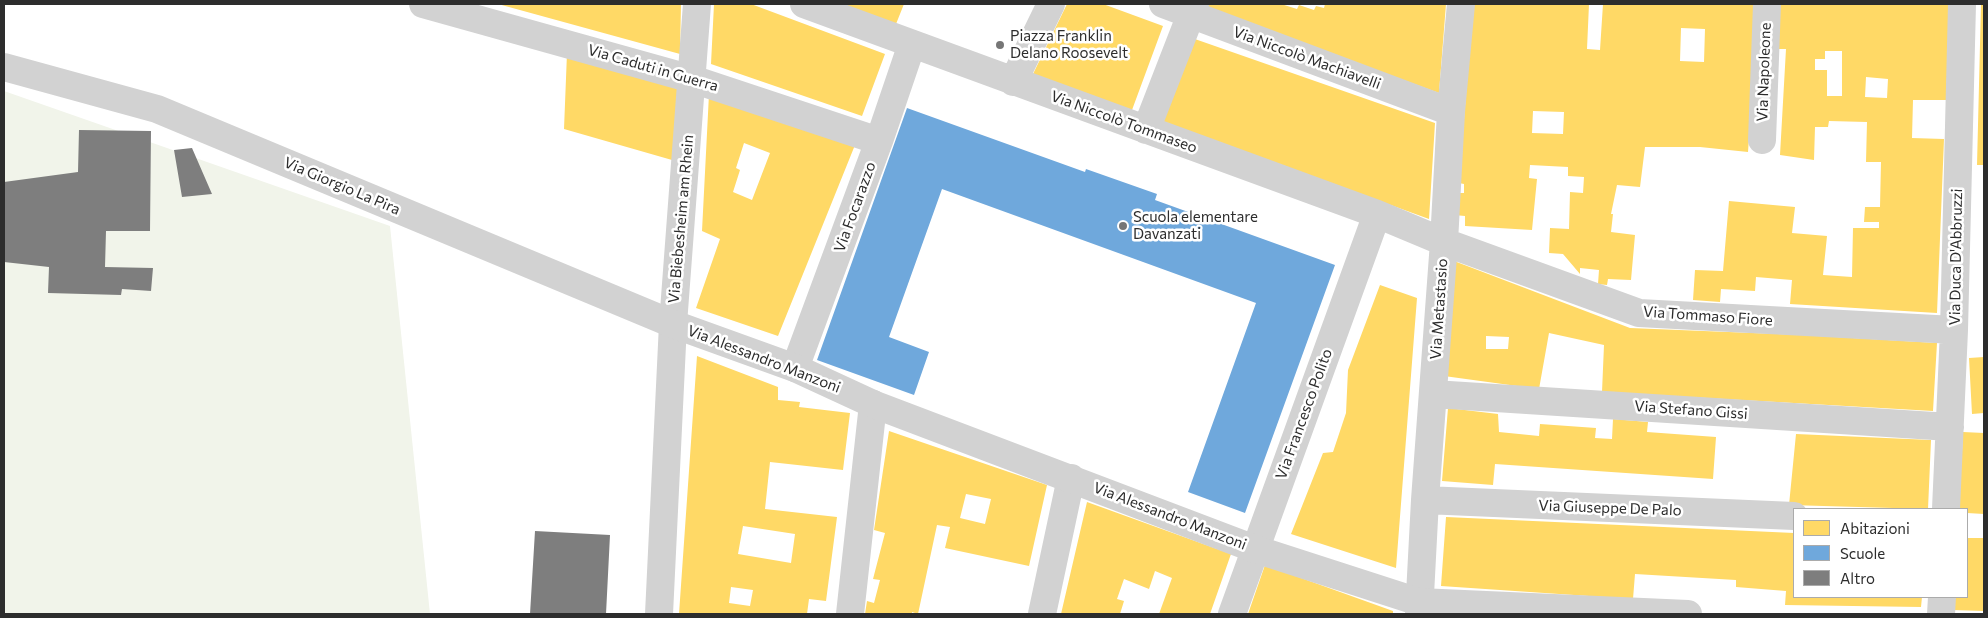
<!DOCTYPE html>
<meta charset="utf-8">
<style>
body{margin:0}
#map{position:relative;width:1988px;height:618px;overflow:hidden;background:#fff;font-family:Commissioner,sans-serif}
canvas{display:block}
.frame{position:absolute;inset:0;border:5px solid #2d2d2d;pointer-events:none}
.legend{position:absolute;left:1793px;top:508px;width:175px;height:90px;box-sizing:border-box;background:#fff;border:1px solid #ababab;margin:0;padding:6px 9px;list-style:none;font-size:15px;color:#2d2d2d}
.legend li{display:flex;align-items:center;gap:10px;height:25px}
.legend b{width:25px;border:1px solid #ababab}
</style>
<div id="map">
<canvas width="1988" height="618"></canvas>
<div class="frame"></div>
<ul class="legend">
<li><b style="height:14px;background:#ffd966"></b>Abitazioni</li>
<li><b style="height:14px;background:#6fa8dc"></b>Scuole</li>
<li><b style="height:14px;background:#7e7e7e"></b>Altro</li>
</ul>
</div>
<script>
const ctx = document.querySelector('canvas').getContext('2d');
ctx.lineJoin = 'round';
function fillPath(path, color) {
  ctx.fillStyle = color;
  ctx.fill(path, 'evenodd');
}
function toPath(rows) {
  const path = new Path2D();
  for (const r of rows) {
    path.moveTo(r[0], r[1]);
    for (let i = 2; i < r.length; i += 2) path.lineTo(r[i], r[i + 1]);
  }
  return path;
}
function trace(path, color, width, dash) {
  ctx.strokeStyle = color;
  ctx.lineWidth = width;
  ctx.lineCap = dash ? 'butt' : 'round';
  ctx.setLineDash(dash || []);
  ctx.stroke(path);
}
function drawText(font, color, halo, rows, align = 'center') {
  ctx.font = font + ' Commissioner,sans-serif';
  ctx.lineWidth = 5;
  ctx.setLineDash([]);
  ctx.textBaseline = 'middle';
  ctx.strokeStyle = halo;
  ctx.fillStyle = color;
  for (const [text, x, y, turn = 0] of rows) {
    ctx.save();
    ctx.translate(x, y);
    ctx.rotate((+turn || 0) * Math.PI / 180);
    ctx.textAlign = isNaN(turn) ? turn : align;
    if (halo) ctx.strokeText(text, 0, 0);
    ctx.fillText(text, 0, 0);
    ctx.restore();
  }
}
fillPath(toPath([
 [4,91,390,226,430,614,4,614]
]), '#f1f4ea');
fillPath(toPath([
 [498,4,681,4,680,54],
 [714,4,751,4,885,54,862,116,711,64],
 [838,4,904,4,896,24],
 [1067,4,1103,4,1163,26,1132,110,1033,74],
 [1204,4,1281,4,1297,9,1299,5,1314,10,1316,6,1324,8,1325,4,1446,4,1439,93,1203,8],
 [1473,4,1589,4,1587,49,1600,50,1603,4,1758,4,1748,152,1700,147,1645,147,1640,187,1617,185,1611,214,1613,214,1611,232,1635,235,1631,280,1608,279,1607,285,1598,284,1599,270,1580,268,1580,274,1563,254,1549,253,1550,228,1569,229,1570,192,1583,193,1584,177,1568,176,1568,167,1530,165,1529,178,1537,179,1532,230,1465,226,1465,216,1454,215,1456,193,1464,193,1464,184,1459,183],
 [1681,28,1705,29,1704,62,1680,61],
 [1533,111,1564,112,1563,134,1532,133],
 [1779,4,1950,4,1946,100,1913,100,1912,138,1944,139,1937,313,1790,304,1792,280,1756,277,1755,291,1721,289,1720,302,1693,300,1695,270,1723,271,1729,201,1795,207,1792,233,1827,236,1823,275,1852,277,1853,228,1879,228,1879,222,1864,222,1865,207,1880,207,1881,162,1866,162,1867,122,1829,121,1828,127,1815,127,1814,160,1780,155,1786,49,1777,49],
 [1825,51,1842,51,1842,96,1827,96,1827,70,1815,70,1815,59,1825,59],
 [1866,77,1888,79,1887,98,1865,97],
 [1981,4,1984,4,1984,165,1977,165],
 [1192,38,1435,123,1429,219,1163,122],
 [567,53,679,81,672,160,564,129],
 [709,94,855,145,778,336,696,308,720,239,702,231],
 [744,143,770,153,752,200,733,192,740,170,736,168],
 [1454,261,1630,328,1802,335,1937,343,1933,411,1602,392,1604,345,1549,333,1539,389,1444,376],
 [1486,336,1509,337,1508,349,1486,349],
 [1380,285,1417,298,1396,568,1291,534,1323,453,1333,452,1346,413,1348,370],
 [697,356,778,387,778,400,800,402,799,407,850,413,843,470,770,462,765,509,837,517,826,601,809,599,807,614,679,614],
 [743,526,795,534,791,563,738,554],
 [731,587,753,590,750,606,729,603],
 [1984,357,1984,413,1972,414,1969,358],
 [1448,408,1498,414,1499,432,1539,436,1540,424,1596,428,1595,438,1612,439,1613,419,1648,422,1647,432,1716,437,1713,479,1495,464,1493,485,1442,481],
 [889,431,1047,485,1029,566,945,548,950,527,937,525,918,614,912,612,912,614,865,614,867,601,874,603,880,580,873,579,885,533,874,530],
 [966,494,991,499,985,524,960,518],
 [1963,432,1984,433,1984,514,1967,513,1967,509,1959,509],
 [1796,434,1931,440,1928,509,1789,505],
 [1087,502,1231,554,1210,614,1159,614,1172,578,1155,571,1149,589,1124,579,1117,599,1124,601,1120,614,1061,614],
 [1446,517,1794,533,1794,597,1922,597,1921,607,1785,605,1786,591,1736,587,1736,580,1635,574,1633,599,1441,586],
 [1967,538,1984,538,1984,611,1952,610,1953,597,1967,597],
 [1265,565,1393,611,1393,614,1248,614]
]), '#ffd966');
fillPath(toPath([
 [907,108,1085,172,1086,169,1157,194,1155,200,1335,265,1245,513,1188,492,1256,303,942,189,889,337,929,352,914,395,817,360]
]), '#6fa8dc');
fillPath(toPath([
 [79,130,151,131,150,231,106,231,105,267,153,268,151,291,122,289,121,295,48,293,49,267,4,262,4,182,78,172],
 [192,148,212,194,182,197,174,150],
 [535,531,610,535,606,614,530,614]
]), '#7e7e7e');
trace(toPath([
 [423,4,692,79,879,141],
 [804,4,1377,214,1444,242,1639,313,1954,330],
 [1163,4,1451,112],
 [1013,82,1051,4],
 [1146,130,1195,4],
 [1762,140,1767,4],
 [795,368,879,141,912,44],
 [1433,394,1950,427],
 [1425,500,1794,516],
 [1946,509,1954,330,1962,4],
 [659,614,673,324,697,4],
 [850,614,873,404],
 [1042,614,1071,478],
 [1232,614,1377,214],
 [1419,614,1425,500,1444,242,1451,112,1461,4],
 [1941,614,1942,597]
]), '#d2d2d2', 28);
trace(toPath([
 [4,67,157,109,673,324,795,368,873,404,1255,549,1419,602,1688,614]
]), '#d2d2d2', 28);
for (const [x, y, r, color] of [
 [1000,45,5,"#767676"],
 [1123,226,5,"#767676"]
]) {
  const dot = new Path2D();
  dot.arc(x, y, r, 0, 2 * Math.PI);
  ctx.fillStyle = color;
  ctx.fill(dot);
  trace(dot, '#fff', 2);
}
drawText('15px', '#2d2d2d', '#fff', [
 ["Piazza Franklin",1010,36],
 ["Delano Roosevelt",1010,53],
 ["Scuola elementare",1133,217],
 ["Davanzati",1133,234]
], 'left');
drawText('15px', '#2d2d2d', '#fff', [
 ["Via Niccolò Machiavelli",1307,58,20],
 ["Via Caduti in Guerra",653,68,16],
 ["Via Napoleone",1764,72,-88],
 ["Via Niccolò Tommaseo",1124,122,20],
 ["Via Giorgio La Pira",342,186,23],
 ["Via Focarazzo",855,207,-70],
 ["Via Biebesheim am Rhein",681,219,-85],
 ["Via Duca D'Abbruzzi",1956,257,-89],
 ["Via Metastasio",1439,309,-86],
 ["Via Tommaso Fiore",1708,316,4],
 ["Via Alessandro Manzoni",764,359,21],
 ["Via Stefano Gissi",1691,410,4],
 ["Via Francesco Polito",1304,414,-70],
 ["Via Giuseppe De Palo",1610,508,2],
 ["Via Alessandro Manzoni",1170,516,21]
]);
</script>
